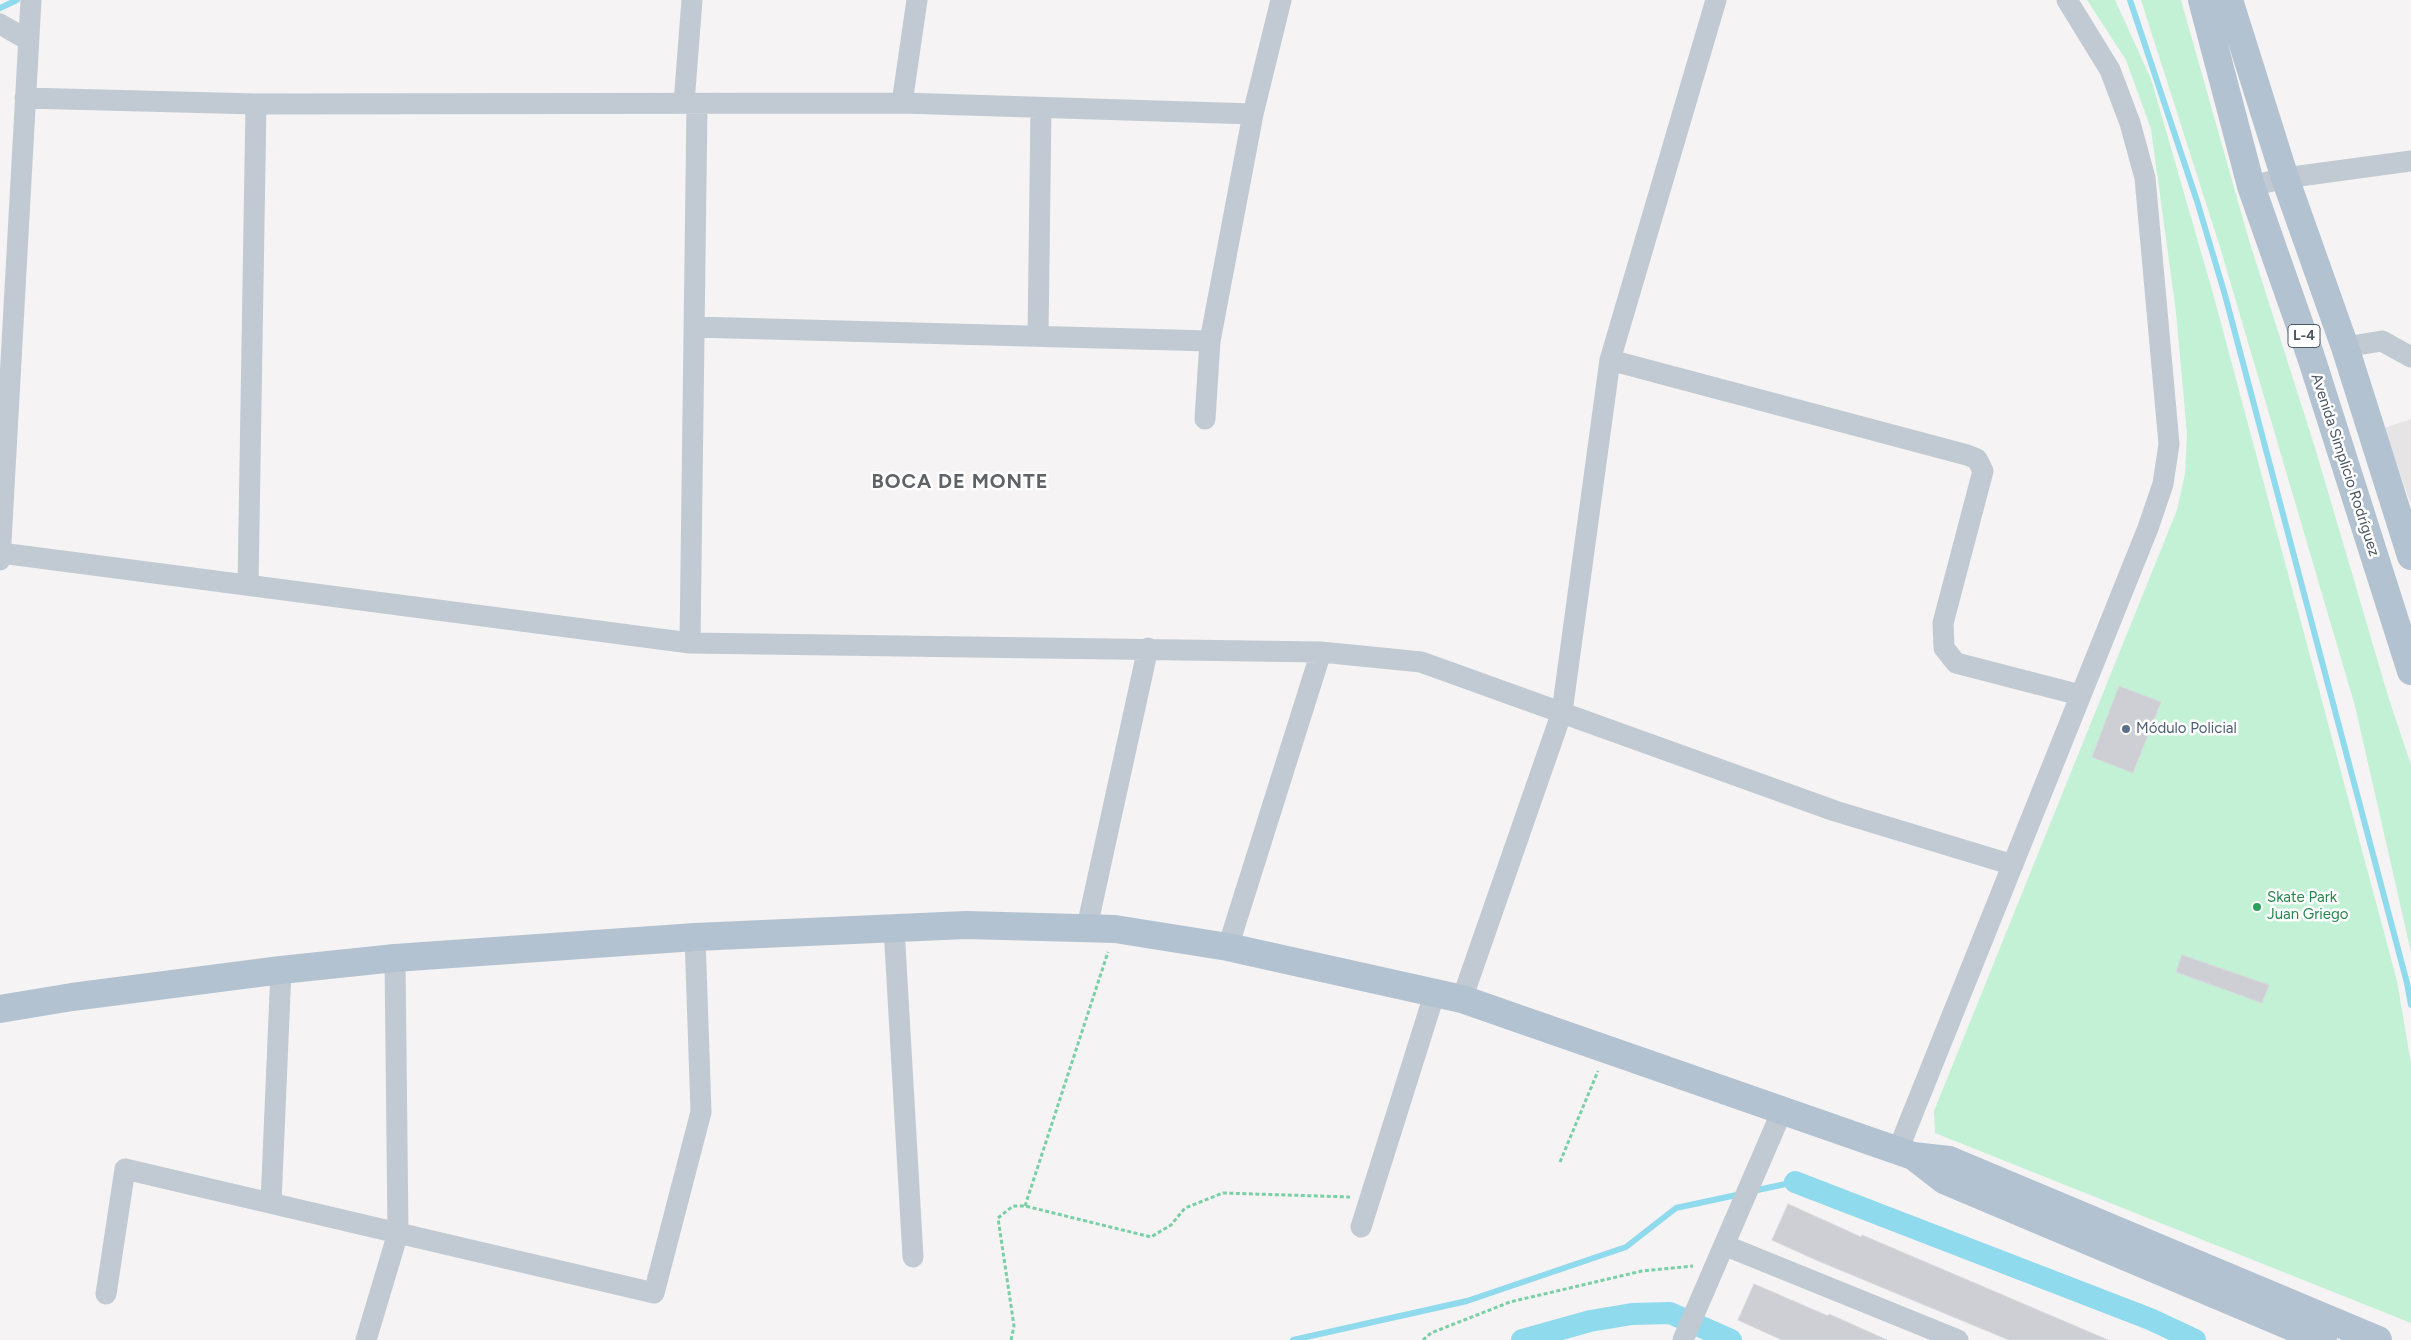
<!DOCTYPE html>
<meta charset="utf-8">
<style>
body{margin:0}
canvas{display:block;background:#f5f3f3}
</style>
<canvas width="2411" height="1340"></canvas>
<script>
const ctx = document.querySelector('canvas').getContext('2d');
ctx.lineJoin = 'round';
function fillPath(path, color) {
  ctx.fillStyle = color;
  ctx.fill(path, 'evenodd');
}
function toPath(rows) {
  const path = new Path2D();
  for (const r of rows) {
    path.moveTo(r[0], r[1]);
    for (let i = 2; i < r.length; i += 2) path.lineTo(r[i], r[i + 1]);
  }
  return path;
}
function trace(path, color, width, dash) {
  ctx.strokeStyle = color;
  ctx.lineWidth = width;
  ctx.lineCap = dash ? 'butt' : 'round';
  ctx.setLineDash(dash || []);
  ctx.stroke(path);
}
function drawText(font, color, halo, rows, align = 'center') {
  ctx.font = font + ' Figtree,sans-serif';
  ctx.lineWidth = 5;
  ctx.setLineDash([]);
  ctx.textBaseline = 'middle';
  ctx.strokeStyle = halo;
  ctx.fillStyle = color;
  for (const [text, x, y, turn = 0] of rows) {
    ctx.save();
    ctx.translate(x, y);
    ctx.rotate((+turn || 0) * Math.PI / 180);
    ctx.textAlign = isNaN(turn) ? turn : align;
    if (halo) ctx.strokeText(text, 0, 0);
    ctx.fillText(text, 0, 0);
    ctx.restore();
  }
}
fillPath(toPath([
 [2411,419,2411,505,2384,428]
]), '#e6e4e5');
fillPath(toPath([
 [2087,0,2115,0,2151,79,2214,297,2397,981,2411,1064,2411,1323,1935,1133,1934,1111,2177,510,2185,474,2187,434,2176,312,2151,129,2126,60],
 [2141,0,2181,0,2248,237,2316,451,2388,696,2411,765,2411,952,2355,706,2220,247]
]), '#c3f1d5');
trace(toPath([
 [2130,0,2197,201,2225,295,2407,983,2411,1005],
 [0,8,17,0],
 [1753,1191,1795,1182],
 [1293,1340,1467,1301,1626,1247,1676,1208,1741,1194]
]), '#90daee', 6);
trace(toPath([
 [1795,1182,2150,1319,2195,1340],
 [1522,1340,1590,1321,1632,1314,1670,1313,1731,1340]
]), '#90daee', 22);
const building = toPath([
 [2119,686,2161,702,2133,773,2092,757,2119,686],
 [2182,955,2269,985,2262,1003,2176,972,2182,955],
 [1788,1204,1861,1237,1862,1235,2108,1340,2009,1340,1816,1260,1772,1240,1788,1204],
 [1754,1284,1828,1316,1829,1314,1887,1340,1782,1340,1738,1320,1754,1284]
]);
fillPath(building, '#cdcfd5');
trace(building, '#d7d9de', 1);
trace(toPath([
 [1560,1162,1598,1071],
 [1025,1206,1108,952],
 [1011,1340,1014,1326,998,1218,1013,1206,1025,1206,1151,1237,1171,1225,1185,1208,1223,1193,1350,1197],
 [1423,1340,1431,1333,1510,1302,1642,1271,1693,1266]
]), '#7ad0a6', 3, [4, 2.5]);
trace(toPath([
 [0,24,28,40],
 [25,98,256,104,902,103,1253,114],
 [684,103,692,0],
 [902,103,917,0],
 [2251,186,2285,178,2411,161],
 [695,327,1210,341],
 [1038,336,1041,108],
 [2345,347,2382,341,2411,357],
 [1610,360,1967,455,1977,459,1983,471,1943,623,1944,648,1956,663,2080,695],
 [1205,419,1210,341,1253,114,1281,0],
 [1,553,690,643,1321,652,1421,662,1835,811,2013,865],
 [0,560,31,0],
 [248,585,256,104],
 [690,643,697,104],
 [1087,927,1148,648],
 [894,928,913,1257],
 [1228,947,1321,652],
 [1462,999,1562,712,1610,360,1716,0],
 [1898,1150,2148,528,2163,484,2169,444,2145,178,2130,123,2110,70,2067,0],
 [271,1203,281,970],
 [1361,1227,1435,992],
 [1724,1245,1958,1340],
 [106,1294,125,1169,654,1293,701,1112,695,937],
 [366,1340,398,1233,395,958],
 [1683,1340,1782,1111]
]), '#c1cad2', 21);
trace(toPath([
 [2202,0,2251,186,2311,357,2411,671],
 [2229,0,2285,178,2345,347,2411,556],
 [0,1009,72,997,281,970,395,958,695,937,966,925,1115,929,1228,947,1462,999,1913,1156,1949,1160,2378,1340],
 [1913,1156,1944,1180,2323,1340]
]), '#b3c2d1', 28);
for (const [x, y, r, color] of [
 [2126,729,5,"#5c6f8a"],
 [2257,907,5,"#2e9e5b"]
]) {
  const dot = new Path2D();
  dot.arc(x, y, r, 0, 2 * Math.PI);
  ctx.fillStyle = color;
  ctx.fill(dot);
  trace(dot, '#fff', 2);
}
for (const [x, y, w] of [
 [2304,336,32]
]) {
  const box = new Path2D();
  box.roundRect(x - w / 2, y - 11.5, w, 23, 4);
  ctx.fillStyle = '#fff';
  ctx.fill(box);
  trace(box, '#4a5661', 1);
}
drawText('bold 14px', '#4a5661', null, [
 ["L-4",2304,336]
]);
drawText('15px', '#4a5661', '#fff', [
 ["Avenida Simplicio Rodríguez",2345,465,72]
]);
drawText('15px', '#4e5e75', '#fff', [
 ["Módulo Policial",2136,729]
], 'left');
drawText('15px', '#27864d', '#fff', [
 ["Skate Park",2267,898],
 ["Juan Griego",2267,915]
], 'left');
ctx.letterSpacing = '1px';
drawText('bold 20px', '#5f6368', '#fff', [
 ["BOCA DE MONTE",960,482]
]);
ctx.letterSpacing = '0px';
</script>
